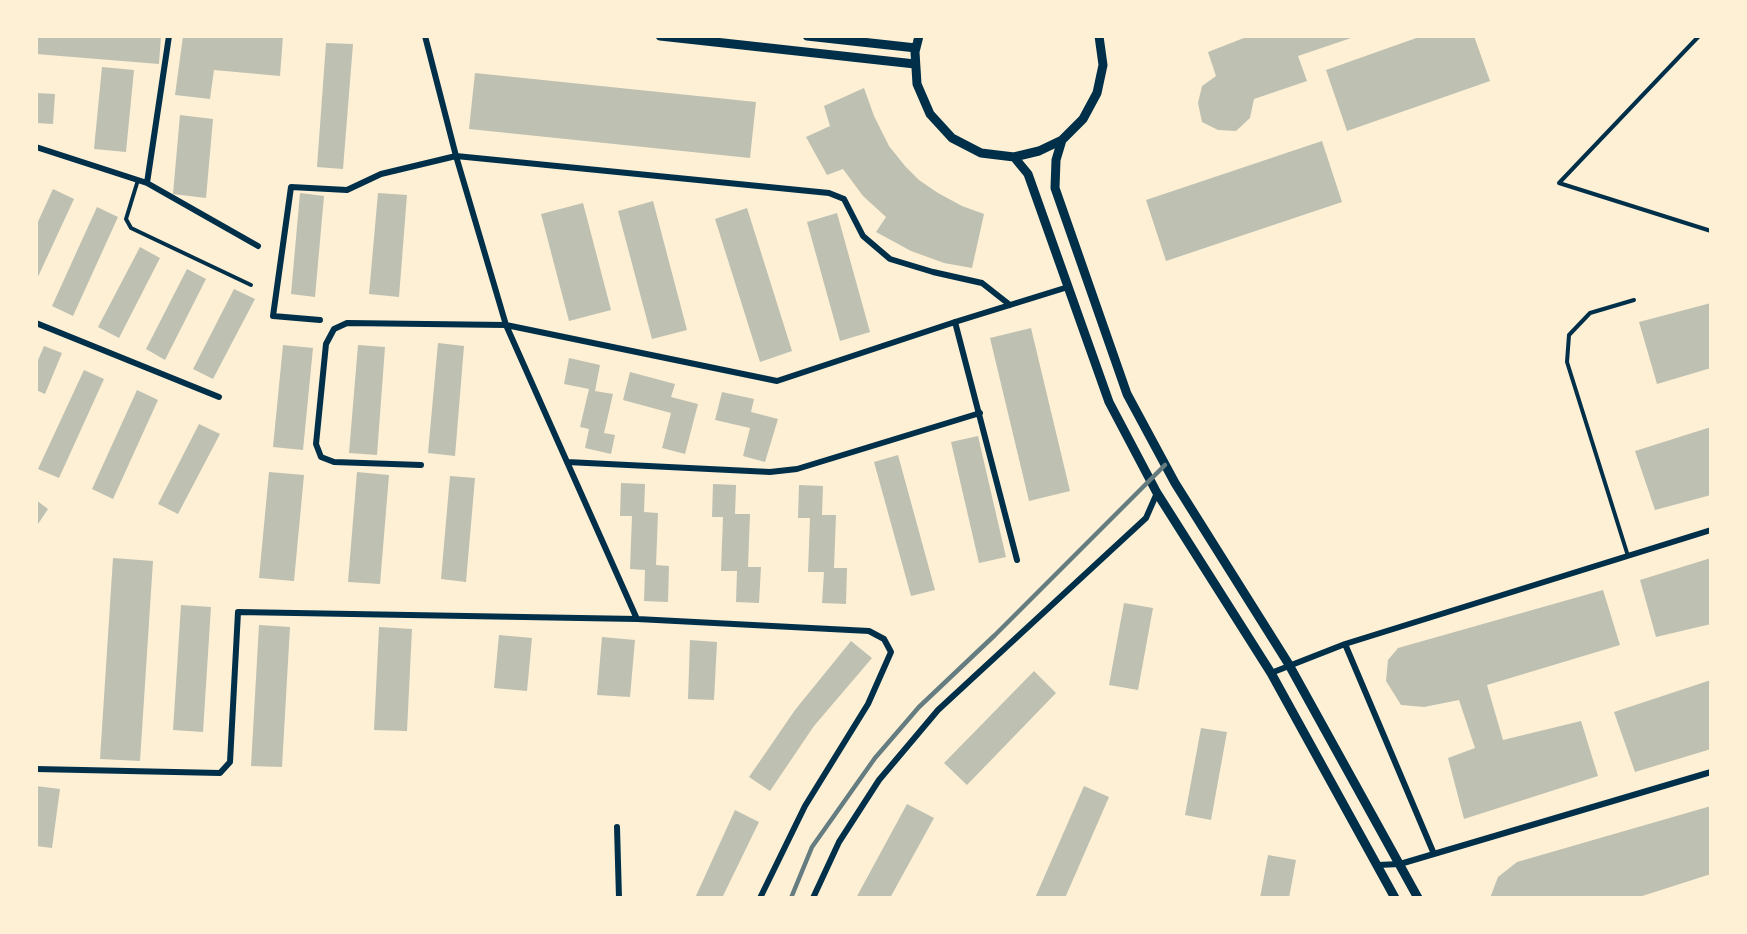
<!DOCTYPE html>
<style>
body{margin:0}
#map{position:relative;width:1747px;height:934px;overflow:hidden;background:#fdf0d5;font-family:Commissioner,sans-serif}
canvas{display:block}
.frame{position:absolute;inset:0;border:38px solid #fdf0d5;pointer-events:none}
</style>
<div id="map">
<canvas width="1747" height="934"></canvas>
<div class="frame"></div>
</div>
<script>
const ctx = document.querySelector('canvas').getContext('2d');
ctx.lineJoin = 'round';
function fillPath(path, color) {
  ctx.fillStyle = color;
  ctx.fill(path, 'evenodd');
}
function toPath(rows) {
  const path = new Path2D();
  for (const r of rows) {
    path.moveTo(r[0], r[1]);
    for (let i = 2; i < r.length; i += 2) path.lineTo(r[i], r[i + 1]);
  }
  return path;
}
function trace(path, color, width, dash) {
  ctx.strokeStyle = color;
  ctx.lineWidth = width;
  ctx.lineCap = dash ? 'butt' : 'round';
  ctx.setLineDash(dash || []);
  ctx.stroke(path);
}
fillPath(toPath([
 [36,36,161,36,159,64,36,54],
 [183,36,283,36,280,76,214,70,210,99,175,95],
 [1249,36,1357,36,1298,56,1307,81,1254,99,1250,118,1236,131,1218,130,1202,122,1198,103,1202,86,1216,76,1208,52],
 [1422,36,1474,36,1490,81,1347,131,1326,70],
 [326,43,353,44,343,169,317,167],
 [102,67,134,70,126,152,94,149],
 [475,73,756,102,750,158,469,129],
 [864,88,874,116,889,146,905,166,919,180,938,193,962,206,984,214,972,268,944,263,911,251,876,232,886,217,863,196,843,169,827,175,806,137,830,126,824,106],
 [36,93,55,94,53,124,36,123],
 [180,115,213,119,206,198,173,194],
 [1322,141,1342,202,1166,261,1146,200],
 [53,189,74,199,36,281,36,226],
 [300,193,324,196,315,297,291,294],
 [378,193,407,195,399,297,369,294],
 [653,201,687,330,652,339,618,211],
 [583,203,611,310,569,321,541,214],
 [97,207,118,217,73,316,52,306],
 [747,208,792,351,760,362,715,219],
 [837,213,870,332,840,341,807,222],
 [140,247,160,258,119,338,98,327],
 [187,269,206,279,165,360,146,349],
 [234,289,255,299,213,379,193,369],
 [1711,303,1711,368,1657,384,1639,322],
 [1031,328,1070,491,1029,501,990,338],
 [438,343,464,346,455,456,428,453],
 [283,345,313,348,303,450,273,447],
 [358,345,385,347,377,455,349,453],
 [44,346,62,353,45,394,36,390,36,365],
 [569,358,600,365,595,391,613,394,604,433,615,435,611,454,585,448,589,429,580,427,589,389,564,384],
 [84,370,104,379,59,478,38,469],
 [630,372,675,384,671,397,698,404,685,454,662,448,671,413,623,400],
 [137,390,158,400,113,499,92,489],
 [722,392,754,399,751,412,778,419,765,462,743,456,750,428,715,420],
 [199,424,220,434,178,514,158,504],
 [1711,427,1711,495,1655,510,1635,451],
 [978,436,1006,557,979,563,951,442],
 [898,455,935,590,911,596,874,462],
 [269,472,304,475,294,581,259,578],
 [357,472,389,475,380,584,348,582],
 [450,476,475,478,466,582,441,579],
 [621,483,645,484,644,512,658,513,656,565,669,566,668,602,644,601,645,570,630,569,632,516,620,516],
 [713,484,736,485,735,514,750,514,748,567,761,567,759,603,736,602,737,571,721,571,723,517,712,517],
 [799,485,823,486,822,515,836,515,834,568,847,568,846,604,822,603,824,572,808,572,810,518,798,518],
 [36,500,48,509,36,527],
 [113,558,153,561,140,761,100,759],
 [1711,558,1711,624,1656,637,1640,580],
 [1603,590,1620,645,1487,685,1503,740,1581,721,1598,776,1464,819,1448,758,1475,748,1459,700,1424,707,1401,705,1386,681,1388,660,1398,648],
 [1124,603,1153,608,1138,690,1109,685],
 [181,605,211,607,203,732,173,730],
 [259,625,290,627,282,767,251,766],
 [379,627,412,629,407,731,374,730],
 [499,635,532,638,527,691,494,688],
 [602,637,635,640,630,697,597,695],
 [690,640,717,642,714,700,688,699],
 [851,641,872,658,814,726,770,791,749,777,795,710],
 [1034,671,1056,693,967,785,944,763],
 [1711,680,1711,749,1635,772,1614,712],
 [1201,728,1227,732,1211,820,1185,815],
 [36,786,60,789,52,848,36,846],
 [1084,786,1109,797,1065,898,1035,898],
 [907,804,934,818,890,898,856,898],
 [1711,806,1711,874,1636,898,1490,898,1498,877,1517,862],
 [735,810,759,822,722,898,695,898],
 [1268,855,1296,860,1289,898,1260,898]
]), '#bec0b2');
trace(toPath([
 [1699,36,1559,183,1711,231],
 [138,180,126,219,131,228,251,285],
 [1628,556,1567,362,1569,335,1590,313,1634,300]
]), '#003049', 4);
trace(toPath([
 [425,36,456,156,506,325,637,619],
 [36,147,147,183,258,246],
 [147,183,169,36],
 [320,320,273,316,291,187,347,190,381,174,456,156,829,193,844,199,863,236,890,259,933,272,982,283,1010,305],
 [955,322,1017,560],
 [36,323,219,397],
 [567,462,770,472,797,469,980,413],
 [421,465,334,462,321,457,316,444,326,344,334,329,347,323,506,325,777,381,955,322,1068,287],
 [1345,644,1434,854],
 [1271,673,1345,644,1711,530],
 [36,769,220,773,230,762,238,612,637,619,869,631,884,639,891,652,868,704,805,806,760,898],
 [617,827,619,898],
 [1378,865,1400,864,1711,772],
 [813,898,839,842,879,780,938,710,1146,518,1157,493]
]), '#003049', 6);
trace(toPath([
 [660,36,915,64],
 [807,36,916,48],
 [919,36,915,52,917,84,930,114,952,138,981,153,1014,157,1039,151,1062,140,1083,119,1097,93,1103,65,1099,36],
 [1062,140,1056,160,1055,188,1127,394,1175,483,1288,663,1418,898],
 [1014,157,1028,174,1109,402,1157,493,1271,673,1395,898]
]), '#003049', 9);
trace(toPath([
 [791,898,812,847,875,758,919,707,995,635,1165,465]
]), '#657d81', 4.5);
</script>
